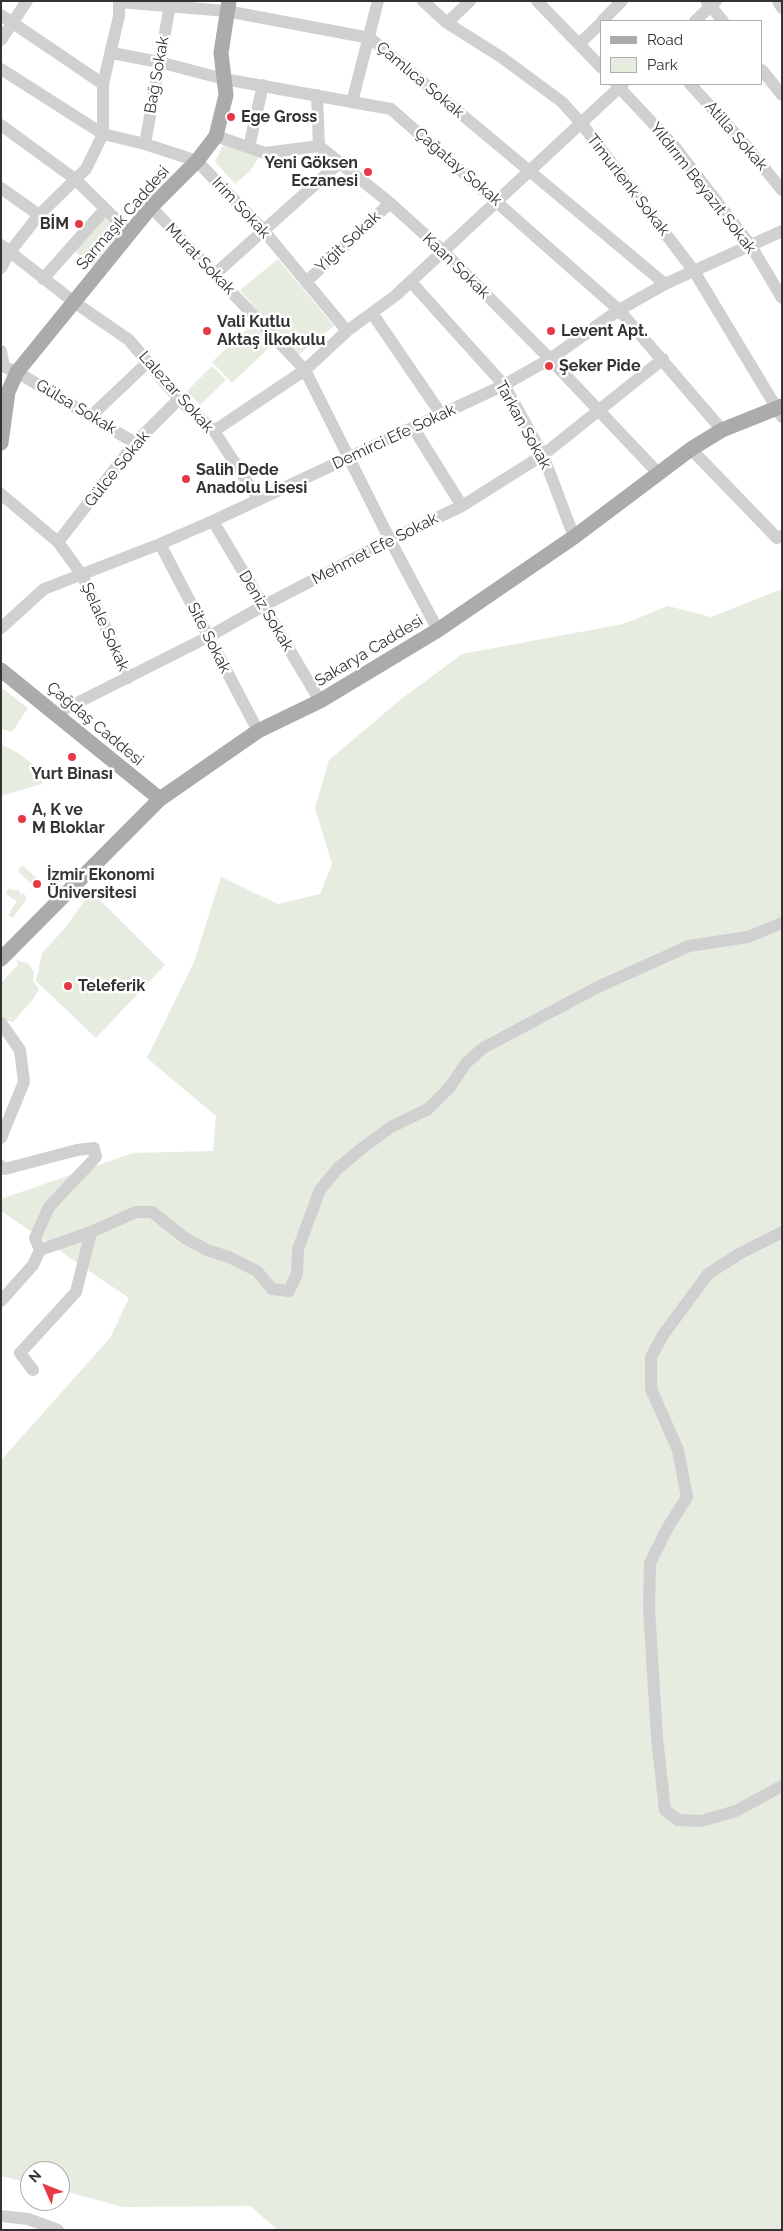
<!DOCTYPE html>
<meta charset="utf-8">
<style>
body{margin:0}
#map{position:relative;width:783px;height:2231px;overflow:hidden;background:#fff;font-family:Raleway,sans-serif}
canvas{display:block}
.frame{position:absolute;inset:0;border:2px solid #333;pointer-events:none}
.legend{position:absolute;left:600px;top:20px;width:162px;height:65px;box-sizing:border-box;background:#fff;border:1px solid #adadad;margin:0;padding:6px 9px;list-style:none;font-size:15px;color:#333}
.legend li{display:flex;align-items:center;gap:10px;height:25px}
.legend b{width:25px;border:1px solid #adadad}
.north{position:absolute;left:20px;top:2161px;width:50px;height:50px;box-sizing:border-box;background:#fff;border:1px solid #adadad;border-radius:50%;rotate:314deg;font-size:14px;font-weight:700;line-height:20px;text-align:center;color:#333}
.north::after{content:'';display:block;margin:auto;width:18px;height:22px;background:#e63946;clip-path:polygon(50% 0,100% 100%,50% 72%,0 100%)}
</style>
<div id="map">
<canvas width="783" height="2231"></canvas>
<div class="frame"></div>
<ul class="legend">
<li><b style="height:6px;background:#ababab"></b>Road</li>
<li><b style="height:14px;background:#e6ecdf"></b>Park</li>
</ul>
<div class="north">N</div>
</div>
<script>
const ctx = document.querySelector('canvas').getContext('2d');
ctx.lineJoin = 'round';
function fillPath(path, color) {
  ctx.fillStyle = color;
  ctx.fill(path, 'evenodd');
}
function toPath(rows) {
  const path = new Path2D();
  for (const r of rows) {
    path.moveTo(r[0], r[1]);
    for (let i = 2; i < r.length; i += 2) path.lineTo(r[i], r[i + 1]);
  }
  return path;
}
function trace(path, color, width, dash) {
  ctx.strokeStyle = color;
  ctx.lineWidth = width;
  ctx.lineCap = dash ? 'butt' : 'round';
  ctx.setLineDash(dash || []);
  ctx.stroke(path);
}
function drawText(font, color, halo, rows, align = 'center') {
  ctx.font = font + ' Raleway,sans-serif';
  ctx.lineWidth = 5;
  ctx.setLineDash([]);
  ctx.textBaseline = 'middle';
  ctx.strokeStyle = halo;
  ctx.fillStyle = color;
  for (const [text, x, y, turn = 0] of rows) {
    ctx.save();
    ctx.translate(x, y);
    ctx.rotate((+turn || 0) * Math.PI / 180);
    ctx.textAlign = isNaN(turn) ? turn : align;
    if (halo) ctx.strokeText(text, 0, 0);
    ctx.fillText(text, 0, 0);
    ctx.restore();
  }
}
fillPath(toPath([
 [224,143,260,156,250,171,235,184,215,162],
 [105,214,123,232,94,267,74,251],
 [278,259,334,326,296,357,240,290],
 [252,324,272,345,232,383,212,362],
 [212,366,226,380,200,405,187,391],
 [782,589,782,2230,278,2230,250,2206,123,2207,60,2190,60,2171,30,2171,30,2183,1,2176,1,1460,110,1338,129,1298,1,1211,1,1199,133,1153,213,1151,216,1116,147,1058,194,962,221,877,278,904,320,894,332,864,315,808,329,760,400,700,462,654,623,624,668,606,711,617],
 [1,687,28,708,12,732,1,729],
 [1,744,18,753,43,772,42,784,1,796],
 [22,865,41,882,35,888,18,871],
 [8,889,20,891,20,896,22,893,26,896,26,900,13,918,8,915,17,901,5,894],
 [91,891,165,965,96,1038,36,981,42,953,65,928],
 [17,960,29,964,34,972,33,981,39,989,34,998,13,1022,1,1019,1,983,18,965]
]), '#e6ecdf');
trace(toPath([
 [423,1,447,23,501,57,562,102,581,123,694,271,782,417],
 [537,1,602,68],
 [778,1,782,8],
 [119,2,226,11,370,38,665,284],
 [707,2,723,21],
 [1,15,103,84],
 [602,21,622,1],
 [695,21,716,1],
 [447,23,470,1],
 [1,40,27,1],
 [579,44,602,22],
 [112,53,159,62,224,79,391,109,619,310,722,430],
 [1,69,103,134,145,144,197,161,264,231,347,331],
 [762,70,782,95],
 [616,84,674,146,751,246,782,298],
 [690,84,742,141,782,190],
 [317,95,319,146],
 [352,102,378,1],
 [1,125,75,179,130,233],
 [216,136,265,153,319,146,390,203,443,251,550,359,658,473],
 [145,144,170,5],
 [249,147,263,85],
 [1,188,39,215],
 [151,207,305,370,390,540,438,630],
 [1,245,74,302,129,340,179,399,214,431,259,500],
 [1,268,9,253,39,215,86,169,103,134,103,84,119,16,119,1],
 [215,274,339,163],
 [43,279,105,209],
 [306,282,390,203],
 [411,282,504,385,543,455,574,537],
 [372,313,441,414],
 [1,351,4,367],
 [4,367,17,372,135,443],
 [91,416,148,362],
 [414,429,462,506],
 [214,431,305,370,347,331,395,296,623,84],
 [691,449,777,538,782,536],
 [1,494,58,542,82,575,128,678],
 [213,521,320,701],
 [58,542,135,443,179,399],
 [160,544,258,731],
 [1,628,44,589,160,544,213,521,504,385,550,359,619,310,665,284,782,231],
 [67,708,208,637,263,606,390,540,462,506,543,455,663,359],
 [1,1023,20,1050,24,1082,1,1138],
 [1,1166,5,1169,77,1150,94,1148,96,1157,49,1207,35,1238,40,1250,33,1265,1,1301],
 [782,1232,739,1254,708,1274,663,1335,651,1357,651,1389,678,1450,687,1497,668,1527,650,1563,649,1609,657,1738,665,1810,678,1820,701,1821,736,1811,782,1786],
 [40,1250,91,1232,136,1212,152,1212,185,1238,207,1250,229,1257,257,1271,272,1289,289,1291,297,1274,298,1249,320,1190,338,1168,361,1149,391,1127,428,1109,450,1087,466,1063,483,1048,598,987,689,946,748,937,782,923],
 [33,1370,20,1353,76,1292,91,1232],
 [1,2216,28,2219,58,2230]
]), '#d0d0d0', 12);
trace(toPath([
 [1,443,8,392,17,372,151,207,197,161,216,136,226,95,221,53,229,1],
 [1,670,160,799],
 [1,959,160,799,258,731,320,701,438,630,574,537,691,449,722,430,782,406]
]), '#ababab', 15);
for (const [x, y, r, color] of [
 [231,117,5,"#e63946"],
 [368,172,5,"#e63946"],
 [79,224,5,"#e63946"],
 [207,331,5,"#e63946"],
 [551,331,5,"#e63946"],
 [549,366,5,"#e63946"],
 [186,479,5,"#e63946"],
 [72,757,5,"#e63946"],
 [22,819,5,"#e63946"],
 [37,884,5,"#e63946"],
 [68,986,5,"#e63946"]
]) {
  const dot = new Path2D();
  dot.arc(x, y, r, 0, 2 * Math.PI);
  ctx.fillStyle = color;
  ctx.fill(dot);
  trace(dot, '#fff', 2);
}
drawText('16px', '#333', '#fff', [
 ["Bağ Sokak",157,75,-80],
 ["Çamlıca Sokak",420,80,40],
 ["Atilla Sokak",736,136,49],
 ["Çağatay Sokak",458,167,41],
 ["Timurlenk Sokak",628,185,52],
 ["Yıldırım Beyazıt Sokak",703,188,52],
 ["Irim Sokak",241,208,47],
 ["Sarmaşık Caddesi",123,218,-49],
 ["Yiğit Sokak",348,242,-43],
 ["Murat Sokak",200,259,46],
 ["Kaan Sokak",456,266,44],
 ["Lalezar Sokak",176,392,48],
 ["Gülsa Sokak",76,407,31],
 ["Tarkan Sokak",523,425,61],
 ["Demirci Efe Sokak",394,437,-25],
 ["Gülce Sokak",117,469,-51],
 ["Mehmet Efe Sokak",375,549,-27],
 ["Deniz Sokak",266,611,59],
 ["Şelale Sokak",105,627,66],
 ["Site Sokak",209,638,63],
 ["Sakarya Caddesi",369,651,-31],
 ["Çağdaş Caddesi",95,724,40]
]);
drawText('bold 16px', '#333', '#fff', [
 ["Ege Gross",241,117],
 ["Yeni Göksen",358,163,"right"],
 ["Eczanesi",358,181,"right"],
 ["BİM",69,224,"right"],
 ["Vali Kutlu",217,322],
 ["Aktaş İlkokulu",217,340],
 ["Levent Apt.",561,331],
 ["Şeker Pide",559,366],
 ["Salih Dede",196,470],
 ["Anadolu Lisesi",196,488],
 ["Yurt Binası",72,774,"center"],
 ["A, K ve",32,810],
 ["M Bloklar",32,828],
 ["İzmir Ekonomi",47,875],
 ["Üniversitesi",47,893],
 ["Teleferik",78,986]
], 'left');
</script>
